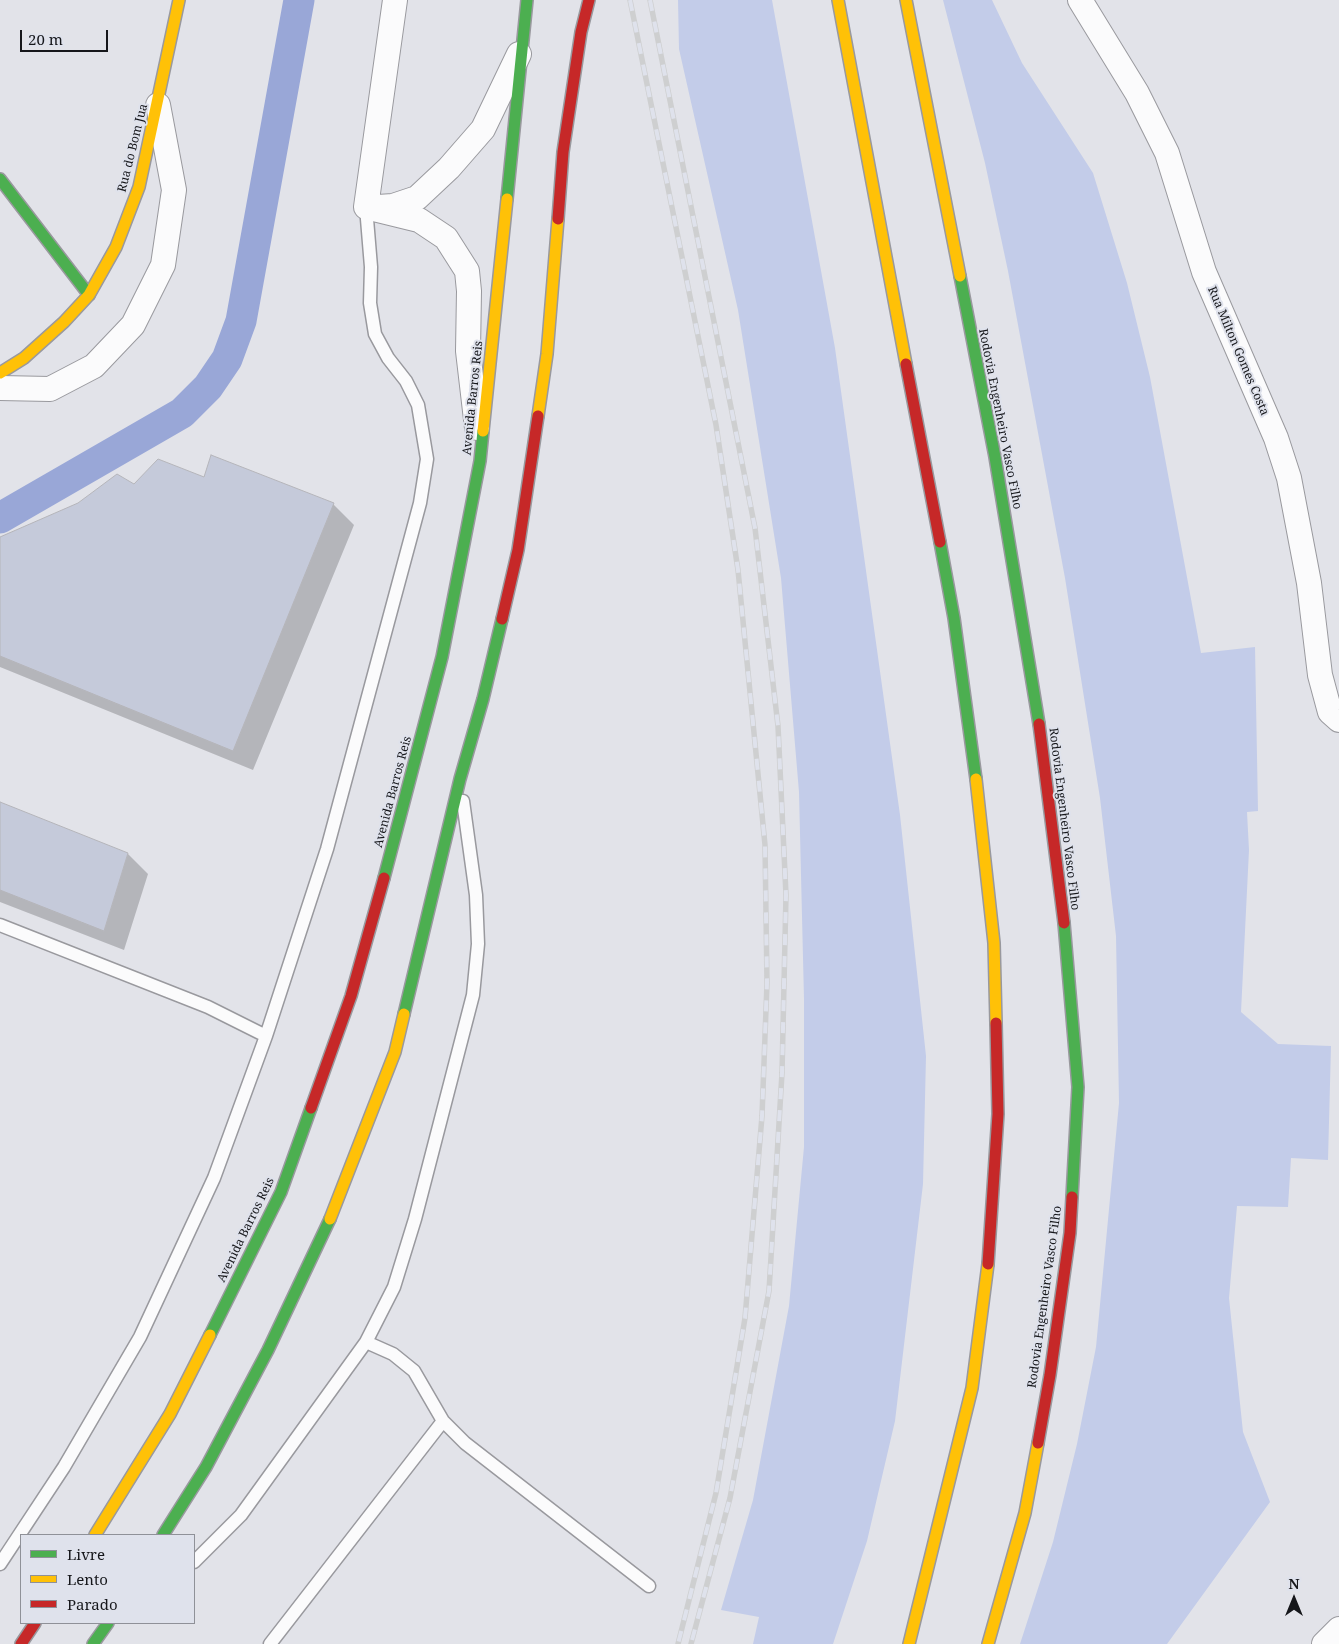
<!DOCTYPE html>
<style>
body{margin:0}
#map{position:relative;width:1339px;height:1644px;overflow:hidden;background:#e2e3e9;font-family:"Noto Serif",serif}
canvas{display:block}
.legend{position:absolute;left:20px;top:1534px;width:175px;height:90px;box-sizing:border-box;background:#dfe2ec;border:1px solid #8f9198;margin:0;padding:6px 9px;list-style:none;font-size:15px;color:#16171b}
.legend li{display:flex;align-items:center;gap:10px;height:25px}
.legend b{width:25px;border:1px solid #8f9198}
.north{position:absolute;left:1269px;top:1574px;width:50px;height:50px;-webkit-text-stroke:4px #dfe2ec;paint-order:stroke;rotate:0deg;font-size:14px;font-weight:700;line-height:20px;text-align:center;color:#16171b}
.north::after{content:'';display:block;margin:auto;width:18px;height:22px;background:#16171b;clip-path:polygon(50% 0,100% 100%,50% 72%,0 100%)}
.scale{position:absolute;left:20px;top:30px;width:88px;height:22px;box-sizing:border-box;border:2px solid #16171b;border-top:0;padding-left:6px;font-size:15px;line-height:18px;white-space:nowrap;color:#16171b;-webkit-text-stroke:4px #dfe2ec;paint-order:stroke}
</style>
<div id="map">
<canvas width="1339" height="1644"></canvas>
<ul class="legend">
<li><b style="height:6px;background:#4caf50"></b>Livre</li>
<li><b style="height:6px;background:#ffc107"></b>Lento</li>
<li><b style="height:6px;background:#c62828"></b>Parado</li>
</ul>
<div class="north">N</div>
<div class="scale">20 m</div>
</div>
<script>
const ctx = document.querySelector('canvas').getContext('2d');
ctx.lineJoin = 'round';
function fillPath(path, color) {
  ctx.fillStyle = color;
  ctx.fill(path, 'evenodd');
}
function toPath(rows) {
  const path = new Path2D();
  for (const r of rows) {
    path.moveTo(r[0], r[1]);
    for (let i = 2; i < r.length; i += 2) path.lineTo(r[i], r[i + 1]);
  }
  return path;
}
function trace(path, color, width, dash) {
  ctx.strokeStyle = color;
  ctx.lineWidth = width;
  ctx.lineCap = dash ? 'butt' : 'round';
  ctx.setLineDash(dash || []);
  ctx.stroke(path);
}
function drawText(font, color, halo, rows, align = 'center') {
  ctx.font = font + ' "Noto Serif",serif';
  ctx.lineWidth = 4;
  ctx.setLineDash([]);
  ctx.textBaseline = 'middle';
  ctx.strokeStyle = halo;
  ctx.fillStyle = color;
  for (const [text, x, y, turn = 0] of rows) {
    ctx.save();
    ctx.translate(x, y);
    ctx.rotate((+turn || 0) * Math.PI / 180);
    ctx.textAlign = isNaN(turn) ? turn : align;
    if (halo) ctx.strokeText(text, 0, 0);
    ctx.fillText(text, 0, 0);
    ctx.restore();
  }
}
fillPath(toPath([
 [678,0,772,0,835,348,900,815,926,1056,923,1184,895,1421,867,1541,833,1644,753,1644,759,1617,721,1610,753,1500,789,1306,804,1147,804,999,799,792,781,578,738,310,679,49],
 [943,0,992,0,1022,63,1093,173,1127,283,1150,377,1201,653,1255,647,1258,811,1247,812,1249,850,1241,1012,1278,1044,1331,1046,1328,1160,1291,1158,1288,1207,1237,1206,1229,1298,1243,1432,1270,1502,1167,1644,1020,1644,1053,1542,1077,1444,1096,1347,1119,1103,1116,936,1100,798,1065,578,1008,271,985,163]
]), '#c3cce9');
fillPath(toPath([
 [212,456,333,504,354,525,253,770,0,667,0,539,134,486,204,478],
 [0,804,128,854,148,874,124,950,0,902]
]), '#0003');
trace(toPath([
 [0,518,182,413,208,387,227,359,241,321,299,0]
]), '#99a7d7', 31);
const building = toPath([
 [211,455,334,503,233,751,0,656,0,537,78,503,117,474,134,484,158,459,204,477,211,455],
 [0,802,128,853,104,931,0,890,0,802]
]);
fillPath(building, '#c5cada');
trace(building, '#b5b5ba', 1);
const lane = toPath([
 [0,925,208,1007,266,1036],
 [366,1342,393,1354,414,1371,443,1421,465,1443,649,1586],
 [194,1562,241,1515,366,1342,394,1287,415,1219,473,995,478,944,476,895,463,801],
 [0,1564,64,1467,140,1337,214,1178,266,1036,327,849,420,503,427,459,418,405,406,381,388,358,375,334,370,303,371,267,366,207],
 [270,1644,443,1421]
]);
const street = toPath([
 [1080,0,1137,93,1167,153,1204,272,1276,438,1289,478,1309,583,1320,675,1330,712,1339,720],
 [366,207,419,220,446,238,467,271,469,291,468,351,477,428],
 [366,207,395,0],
 [378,207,393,206,417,198,449,168,483,129,519,54],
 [0,388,50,389,94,366,133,325,163,265,174,190,158,105],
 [1324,1644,1339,1629]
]);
const fast = toPath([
 [0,179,89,295],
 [507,199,527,0],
 [960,276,995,457,1039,724],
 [940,542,954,618,976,779],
 [384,878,442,657,480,461,483,431],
 [1064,923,1078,1087,1072,1197],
 [404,1014,460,779,483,699,502,619],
 [210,1335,281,1192,311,1108],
 [163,1535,206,1467,268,1350,330,1219],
 [93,1644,108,1623]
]);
const slow = toPath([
 [838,0,906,364],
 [906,0,960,276],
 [0,373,24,358,64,322,89,295,116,247,139,187,179,0],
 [538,416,547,354,558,219],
 [483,431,507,199],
 [976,779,994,943,996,1023],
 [330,1219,395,1052,404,1014],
 [95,1535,170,1414,210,1335],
 [909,1644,972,1388,988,1264],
 [988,1644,1025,1513,1038,1443]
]);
const jam = toPath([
 [558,219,563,152,581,32,589,0],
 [906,364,940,542],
 [502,619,518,550,538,416],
 [1039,724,1064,923],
 [311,1108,351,996,384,878],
 [988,1264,998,1114,996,1023],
 [1038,1443,1050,1375,1070,1233,1072,1197],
 [21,1644,35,1623]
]);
trace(lane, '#99999e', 15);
trace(street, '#99999e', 26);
trace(fast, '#99999e', 14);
trace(slow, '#99999e', 14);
trace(jam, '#99999e', 14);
trace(lane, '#fbfbfc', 12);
trace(street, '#fbfbfc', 24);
trace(fast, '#4caf50', 11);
trace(slow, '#ffc107', 11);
trace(jam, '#c62828', 11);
const rail = toPath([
 [630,0,716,425,738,570,765,845,767,983,762,1116,745,1318,716,1493,678,1644],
 [650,0,755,528,778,726,786,895,782,1073,769,1291,730,1498,691,1644]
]);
trace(rail, '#cecfd0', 5.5);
trace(rail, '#dfe2ec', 4, [11]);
drawText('12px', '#16171b', '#dfe2ec', [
 ["Rua do Bom Jua",133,148,-76],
 ["Rua Milton Gomes Costa",1238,351,67],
 ["Avenida Barros Reis",473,398,-84],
 ["Rodovia Engenheiro Vasco Filho",1000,419,79],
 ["Avenida Barros Reis",393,792,-75],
 ["Rodovia Engenheiro Vasco Filho",1064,819,83],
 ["Avenida Barros Reis",246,1230,-64],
 ["Rodovia Engenheiro Vasco Filho",1045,1297,-82]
]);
</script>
